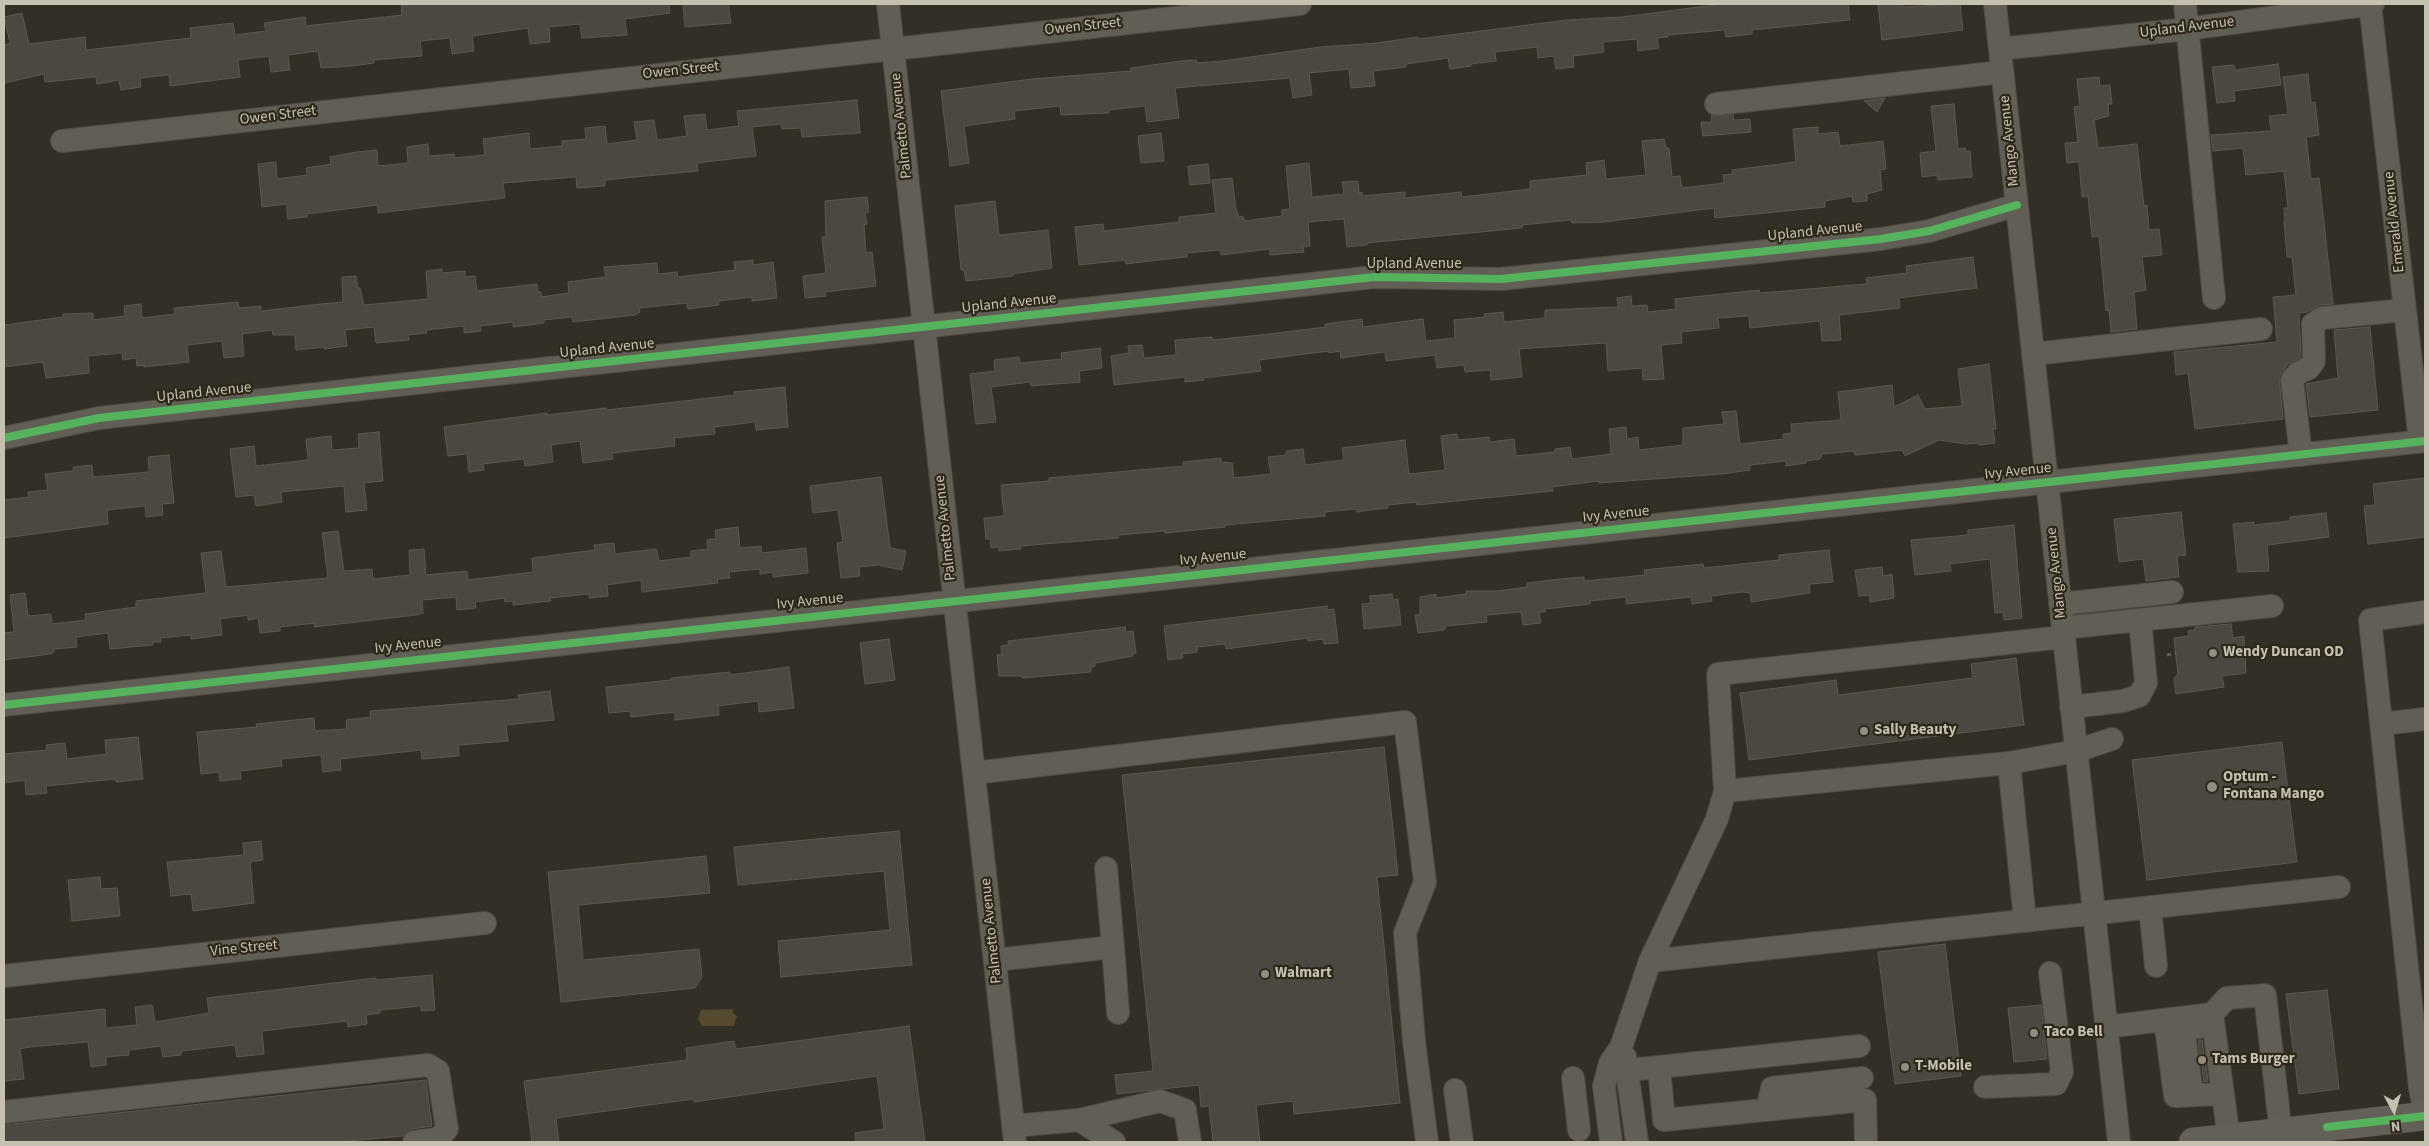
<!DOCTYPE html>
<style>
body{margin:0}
#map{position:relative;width:2429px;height:1146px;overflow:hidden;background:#332f27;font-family:"Source Sans 3",sans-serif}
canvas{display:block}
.frame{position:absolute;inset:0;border:5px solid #c5c0af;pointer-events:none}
.north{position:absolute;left:2369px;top:1086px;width:50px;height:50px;-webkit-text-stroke:4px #2e281a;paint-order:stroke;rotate:174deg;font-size:14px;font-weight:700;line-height:20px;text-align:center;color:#c5c0af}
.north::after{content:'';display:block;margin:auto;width:18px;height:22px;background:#c5c0af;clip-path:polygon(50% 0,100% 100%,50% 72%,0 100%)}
</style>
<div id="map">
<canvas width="2429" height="1146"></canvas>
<div class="frame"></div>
<div class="north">N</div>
</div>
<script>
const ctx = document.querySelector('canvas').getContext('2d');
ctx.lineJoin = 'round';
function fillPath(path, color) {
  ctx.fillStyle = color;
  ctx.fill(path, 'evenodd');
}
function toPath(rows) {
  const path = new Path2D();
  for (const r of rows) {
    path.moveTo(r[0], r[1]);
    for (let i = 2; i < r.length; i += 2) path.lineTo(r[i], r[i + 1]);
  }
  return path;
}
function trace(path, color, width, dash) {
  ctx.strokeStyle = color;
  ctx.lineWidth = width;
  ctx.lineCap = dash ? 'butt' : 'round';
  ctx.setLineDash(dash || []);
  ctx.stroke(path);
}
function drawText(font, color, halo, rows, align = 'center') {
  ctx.font = font + ' "Source Sans 3",sans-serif';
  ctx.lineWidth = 4.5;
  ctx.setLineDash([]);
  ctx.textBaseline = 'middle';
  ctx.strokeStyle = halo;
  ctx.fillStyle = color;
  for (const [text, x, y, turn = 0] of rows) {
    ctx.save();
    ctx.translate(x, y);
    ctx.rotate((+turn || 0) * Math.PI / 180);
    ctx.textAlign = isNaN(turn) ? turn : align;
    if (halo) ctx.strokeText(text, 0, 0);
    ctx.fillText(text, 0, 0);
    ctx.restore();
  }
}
fillPath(toPath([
 [733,1009,733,1013,737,1016,734,1026,702,1026,698,1019,701,1010]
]), '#564a2f');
const building = toPath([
 [401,4,669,4,670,13,625,19,627,35,582,38,580,24,549,27,550,42,530,44,528,28,472,36,474,51,452,54,450,38,420,41,422,56,374,60,374,63,353,66,321,68,318,51,288,55,290,70,271,72,269,56,238,60,240,77,170,86,169,75,140,78,141,87,121,90,119,80,97,84,96,77,45,82,44,74,4,83,4,45,10,43,4,17,22,13,29,44,85,37,86,50,191,38,190,28,233,23,235,35,266,31,264,23,305,17,306,26,402,15,401,4],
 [683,4,728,4,731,23,685,27,683,4],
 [1722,4,1848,4,1850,20,1752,30,1752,34,1726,37,1725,30,1668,35,1668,37,1657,38,1659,48,1638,51,1637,39,1603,42,1604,52,1573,56,1574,67,1556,69,1554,56,1538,58,1537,47,1495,52,1496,61,1471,64,1471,66,1450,69,1448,58,1406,64,1406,67,1373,71,1375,86,1351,88,1349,69,1309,73,1312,95,1293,98,1290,78,1175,88,1179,118,1147,122,1145,106,1109,110,1109,113,1061,115,1060,106,1014,111,1015,119,964,126,969,163,950,166,941,91,1032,79,1131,71,1131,68,1181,61,1196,60,1197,63,1222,61,1320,47,1377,43,1418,37,1419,39,1567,20,1622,17,1722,4],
 [1878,4,1903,4,1903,7,1960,4,1963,30,1882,40,1878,4],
 [2278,64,2281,85,2234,91,2235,101,2217,103,2212,67,2234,65,2235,70,2278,64],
 [2308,74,2311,103,2315,102,2319,135,2306,137,2311,179,2319,178,2333,304,2320,305,2307,312,2299,313,2301,357,2288,364,2279,377,2283,419,2195,429,2188,373,2176,375,2174,352,2277,342,2273,297,2296,295,2292,257,2287,257,2284,222,2285,222,2284,208,2288,208,2284,171,2246,175,2243,148,2213,151,2211,135,2271,131,2269,116,2288,114,2283,77,2308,74],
 [2099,77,2100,86,2110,85,2112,104,2108,104,2109,116,2094,120,2098,148,2137,144,2144,206,2147,205,2149,230,2159,229,2162,255,2142,257,2146,290,2134,292,2137,329,2111,332,2109,310,2106,311,2099,236,2092,237,2088,196,2082,197,2079,162,2067,163,2065,143,2078,142,2074,107,2080,106,2077,79,2099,77],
 [1885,98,1877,112,1864,101,1885,98],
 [857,100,860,133,802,137,801,128,782,129,781,124,752,127,756,156,697,163,698,171,605,180,605,186,577,188,576,177,503,183,505,198,378,213,377,205,307,214,307,217,288,219,286,204,262,207,258,164,276,162,277,179,307,175,306,168,331,164,330,157,356,152,377,150,378,166,408,163,407,147,428,144,429,156,454,154,454,158,485,155,483,139,529,133,530,149,562,146,562,141,586,139,585,128,605,126,607,144,637,140,634,122,654,120,657,140,687,136,684,116,705,114,707,130,739,126,737,111,857,100],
 [1954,104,1958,149,1965,148,1966,151,1970,151,1972,177,1938,180,1937,175,1922,177,1920,153,1936,151,1931,106,1954,104],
 [1733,115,1734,120,1750,119,1751,132,1703,136,1701,122,1712,122,1711,116,1733,115],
 [1818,127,1818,134,1838,132,1840,146,1883,141,1886,169,1880,170,1882,190,1867,194,1867,201,1853,202,1852,196,1825,201,1825,207,1715,218,1714,208,1604,222,1572,223,1571,220,1522,225,1522,228,1367,243,1367,245,1347,247,1344,219,1308,222,1310,246,1303,247,1304,252,1270,255,1270,249,1221,255,1220,250,1187,253,1187,257,1158,260,1126,264,1125,260,1079,265,1075,227,1103,224,1104,231,1179,222,1179,217,1216,213,1212,180,1232,178,1236,209,1239,217,1243,216,1244,221,1282,216,1282,210,1290,209,1286,166,1309,163,1312,197,1344,194,1342,182,1358,181,1359,193,1362,192,1362,196,1405,192,1405,198,1461,192,1462,197,1530,189,1530,181,1587,175,1586,163,1604,160,1606,179,1646,175,1642,141,1664,139,1666,148,1669,148,1672,177,1680,176,1682,188,1724,183,1723,175,1733,174,1732,170,1796,162,1793,129,1818,127],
 [1161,133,1164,161,1141,163,1138,136,1161,133],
 [1208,164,1210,183,1190,185,1188,166,1208,164],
 [867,197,869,212,865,213,867,224,864,225,866,253,872,252,876,286,825,292,826,296,805,298,803,276,826,273,822,237,826,237,825,201,867,197],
 [995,201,999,235,1048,230,1052,268,1013,274,1013,276,966,281,964,270,961,270,955,206,995,201],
 [1973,257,1977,288,1899,298,1900,308,1839,315,1841,340,1822,341,1820,321,1750,328,1749,316,1718,318,1719,328,1681,332,1682,343,1661,345,1664,379,1643,380,1642,368,1608,371,1606,343,1519,349,1522,377,1491,380,1490,370,1465,372,1464,365,1437,368,1435,355,1386,361,1385,352,1341,358,1340,351,1329,353,1329,351,1259,360,1261,371,1204,378,1204,380,1185,382,1185,377,1114,385,1111,356,1129,353,1128,346,1142,345,1144,358,1176,355,1175,340,1212,337,1213,340,1269,334,1326,327,1325,324,1362,319,1363,327,1423,319,1426,341,1455,338,1454,320,1485,317,1484,314,1503,312,1504,322,1545,318,1545,310,1618,307,1617,298,1631,296,1632,306,1647,305,1648,312,1676,309,1675,299,1759,290,1760,293,1867,284,1866,278,1907,273,1906,266,1973,257],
 [753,260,753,265,773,262,777,298,752,301,752,297,718,301,719,305,688,309,687,303,639,308,640,312,635,315,573,322,572,317,544,320,544,323,513,327,513,322,480,326,481,331,464,333,464,326,426,330,427,333,408,335,409,340,376,343,374,327,345,330,347,346,324,349,324,347,296,350,295,335,273,335,272,330,242,334,244,356,224,358,222,341,187,345,189,362,144,367,145,365,137,366,136,358,123,360,122,353,88,356,89,373,46,378,43,362,4,367,4,325,63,317,63,314,93,313,93,320,125,316,124,306,141,304,142,318,175,314,174,308,238,302,239,308,261,306,261,311,321,304,343,302,342,277,356,276,358,288,360,288,364,305,428,299,426,271,442,269,442,273,465,271,465,277,475,276,477,291,537,284,538,292,541,292,541,297,569,293,568,282,606,277,604,267,657,263,658,274,677,272,678,277,735,270,734,262,753,260],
 [2370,327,2378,410,2310,417,2306,384,2338,378,2334,330,2370,327],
 [1100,348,1102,368,1079,371,1080,382,1031,386,1030,382,991,387,996,422,976,424,970,374,995,371,994,360,1019,357,1020,363,1062,359,1061,353,1100,348],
 [1989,364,1996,429,1993,429,1995,443,1979,445,1979,443,1966,444,1939,440,1905,456,1902,450,1855,455,1854,451,1822,454,1820,459,1806,461,1806,463,1786,466,1786,461,1750,465,1750,470,1722,474,1599,483,1598,481,1552,487,1553,491,1417,505,1416,502,1388,505,1388,508,1370,510,1357,512,1356,509,1325,512,1325,516,1225,525,1225,527,1165,533,1165,531,1118,535,1118,538,1020,546,1021,549,999,551,999,547,991,548,990,539,986,539,984,518,1004,516,1001,485,1049,481,1049,478,1184,466,1183,462,1221,458,1221,462,1232,463,1234,478,1271,474,1268,457,1286,455,1286,451,1303,449,1305,465,1344,460,1342,448,1405,440,1409,474,1445,470,1441,436,1457,434,1458,440,1489,437,1490,442,1514,439,1516,456,1555,452,1555,449,1570,447,1572,459,1611,454,1609,429,1626,427,1627,439,1638,437,1639,450,1683,445,1683,428,1724,424,1722,412,1736,411,1740,444,1784,439,1783,434,1792,433,1791,424,1841,420,1838,392,1892,385,1894,407,1918,395,1925,409,1962,406,1958,369,1989,364],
 [785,387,788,427,756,430,755,422,714,427,715,434,674,438,675,446,612,453,613,459,583,463,580,441,551,445,553,462,525,466,524,459,483,464,484,470,469,472,467,454,448,456,444,427,547,413,547,415,606,408,607,410,735,395,734,392,785,387],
 [379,432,383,481,364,483,367,510,346,512,344,486,281,492,282,502,256,506,254,495,236,497,230,449,254,446,256,466,308,460,306,439,331,436,332,450,359,448,358,434,379,432],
 [169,455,174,503,162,504,163,515,146,517,145,506,107,510,108,524,4,538,4,500,29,497,28,492,48,490,45,474,73,471,73,467,92,465,93,477,149,472,148,457,169,455],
 [881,477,890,548,906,551,902,570,878,565,859,567,860,576,841,578,837,543,843,542,838,510,813,513,810,486,881,477],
 [2425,478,2425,537,2368,544,2364,506,2375,505,2373,484,2425,478],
 [2181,512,2186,555,2177,556,2179,577,2146,581,2143,559,2119,562,2114,519,2181,512],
 [2326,513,2329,537,2267,545,2269,571,2238,572,2233,524,2254,522,2254,525,2290,521,2290,517,2326,513],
 [2014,525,2022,618,2004,620,2003,612,1995,613,1990,559,1950,564,1951,571,1915,575,1911,540,1968,535,1968,530,2014,525],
 [738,527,740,548,761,546,762,553,806,548,808,573,773,577,773,572,760,574,760,569,729,572,730,578,717,579,718,583,642,592,641,580,607,585,608,596,589,598,589,594,550,598,551,601,513,605,513,601,505,602,504,598,475,602,476,608,457,610,456,597,422,600,423,613,416,615,314,627,315,623,280,627,280,631,260,633,258,618,248,620,248,615,220,619,222,635,191,639,191,635,160,638,161,642,153,642,153,645,110,649,108,633,76,637,77,647,54,649,54,652,50,654,4,660,4,633,14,632,10,595,25,593,28,616,51,614,52,624,86,620,85,614,136,607,136,601,206,593,201,553,221,551,226,587,328,578,322,533,338,531,344,571,372,569,373,579,410,575,409,550,424,549,426,575,467,571,468,580,533,572,532,558,595,550,594,545,614,543,615,554,656,549,659,561,691,557,691,551,708,549,707,540,716,539,715,530,738,527],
 [1829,550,1833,582,1809,584,1810,593,1751,602,1750,593,1742,592,1711,596,1712,601,1692,604,1691,597,1626,604,1626,597,1590,601,1590,604,1545,609,1545,612,1539,612,1541,623,1523,625,1521,612,1486,615,1487,622,1446,626,1444,630,1418,633,1415,615,1420,615,1420,597,1436,594,1436,598,1466,594,1466,591,1498,591,1527,587,1527,583,1560,579,1584,577,1584,581,1645,575,1644,570,1703,564,1704,568,1779,560,1779,555,1829,550],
 [1882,567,1883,576,1892,574,1894,598,1870,602,1870,595,1859,596,1855,570,1882,567],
 [1392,594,1393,600,1398,599,1401,625,1364,629,1362,604,1371,603,1370,596,1392,594],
 [1327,606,1327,610,1334,609,1338,643,1324,644,1323,639,1308,641,1308,638,1226,649,1225,644,1197,647,1197,652,1182,654,1183,658,1168,660,1164,626,1327,606],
 [2231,624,2233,638,2244,636,2246,673,2222,676,2224,687,2176,694,2174,678,2178,674,2174,638,2189,636,2188,631,2195,630,2195,627,2231,624],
 [1125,627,1126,632,1133,631,1136,653,1133,653,1133,656,1095,663,1095,666,1091,667,1091,672,1022,678,1021,676,999,676,997,655,1002,654,1001,646,1008,645,1008,641,1125,627],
 [889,639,895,680,865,684,860,643,889,639],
 [2016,658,2024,725,1749,760,1740,693,1836,680,1838,695,1973,678,1971,664,2016,658],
 [789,667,794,708,759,712,758,701,718,706,719,715,675,720,675,712,631,717,630,711,609,713,606,687,671,680,671,678,730,672,730,675,789,667],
 [550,691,554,720,506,725,508,741,458,745,459,756,422,759,421,750,340,759,341,770,323,772,321,755,281,759,282,766,240,771,241,779,220,781,219,772,201,774,197,732,257,727,256,724,314,718,315,731,347,729,346,720,371,717,370,711,519,699,518,695,550,691],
 [138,737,143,779,116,782,116,779,46,786,47,793,26,795,25,780,4,783,4,754,47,750,46,745,65,743,67,759,106,754,105,740,138,737],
 [2282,742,2297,862,2147,880,2132,760,2282,742],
 [1384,747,1398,875,1377,877,1400,1103,1294,1114,1293,1101,1256,1105,1260,1142,1213,1142,1209,1106,1201,1107,1199,1085,1117,1094,1115,1075,1153,1071,1122,775,1384,747],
 [899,831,912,965,781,977,778,941,890,930,884,871,738,885,734,847,899,831],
 [261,841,263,860,250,862,254,903,193,911,191,894,171,896,167,862,244,855,243,843,261,841],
 [706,856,710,893,578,905,583,960,699,949,702,977,695,988,561,1002,548,872,706,856],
 [100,877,101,889,117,888,120,916,72,921,68,880,100,877],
 [1945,944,1961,1076,1895,1084,1878,952,1945,944],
 [432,975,435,1010,421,1011,421,1006,380,1010,380,1013,366,1015,367,1024,348,1027,347,1021,262,1031,264,1054,237,1057,235,1045,181,1051,181,1055,163,1057,161,1046,129,1050,129,1055,106,1057,106,1065,91,1067,88,1042,29,1047,20,1049,24,1079,4,1081,4,1020,105,1009,106,1028,137,1025,135,1007,152,1005,155,1022,209,1013,207,998,376,978,376,980,432,975],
 [2327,990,2339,1089,2299,1094,2286,994,2327,990],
 [2041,1005,2047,1059,2014,1062,2008,1008,2041,1005],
 [909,1026,925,1142,856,1142,855,1133,884,1129,877,1076,694,1102,693,1099,556,1118,559,1142,532,1142,524,1081,687,1060,686,1048,734,1041,736,1049,909,1026],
 [2198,1040,2202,1040,2208,1081,2204,1082,2198,1040],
 [426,1080,432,1126,412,1129,403,1136,338,1142,4,1142,4,1125,426,1080]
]);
fillPath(building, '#4c4841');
trace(building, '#5b584e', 1);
const minor = toPath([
 [888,4,1015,1142],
 [1995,4,2119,1142],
 [2185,4,2214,298],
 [2370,4,2420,441],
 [2000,49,2187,29,2373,4],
 [1716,104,2002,72],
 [62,141,1300,4],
 [2033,354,2261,329],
 [4,438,99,418,1374,277,1501,279,1881,239,1929,231,2017,205],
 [2301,455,2292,380,2298,373,2309,368,2314,361,2313,324,2322,318,2405,310],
 [2060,604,2172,592],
 [2425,612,2370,620,2420,1088,2425,1113],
 [2063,628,2272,606],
 [4,705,2425,441],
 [2071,707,2123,701,2139,696,2146,683,2140,620],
 [2381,724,2425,719],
 [2009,763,2076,751,2112,739],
 [974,773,1405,722,1425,882,1405,933,1414,1041,1427,1142],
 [1725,791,2009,763,2025,920],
 [1106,868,1113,947],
 [2150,907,2156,966],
 [995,960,1113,947,1118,1013],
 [1650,961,2339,887],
 [4,976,485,923],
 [2212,1014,2229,1138],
 [2165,1020,2175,1096,2223,1094],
 [2106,1027,2212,1014,2227,998,2265,995,2281,1133],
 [1625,1057,1637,1142],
 [1659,1067,1859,1046],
 [1628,1070,1659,1067,1664,1120,1865,1100,1866,1142],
 [1573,1078,1579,1130],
 [1985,1087,2056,1084,2062,1072,2050,973],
 [1455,1090,1462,1142],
 [2192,1095,2184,1033,2190,1028,2212,1025],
 [1767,1110,1772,1088,1862,1078],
 [4,1112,428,1065,438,1071,447,1129,438,1139,414,1142],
 [1079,1120,1160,1101,1185,1110,1190,1142],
 [1013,1126,1079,1120,1114,1142],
 [1611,1142,1604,1086,1610,1063,1621,1047,1650,961,1717,819,1725,791,1718,674,2064,637]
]);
const major = toPath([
 [2193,1142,2425,1116]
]);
trace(minor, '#4e4b44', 24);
trace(major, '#504d44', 29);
trace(toPath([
 [2167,655,2176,653]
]), '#66625a', 3, [4, 4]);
trace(minor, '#615e56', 22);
trace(major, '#636059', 28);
trace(toPath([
 [4,438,99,418,1374,277,1501,279,1881,239,1929,231,2017,205],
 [4,705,2425,441],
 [2327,1127,2425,1116]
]), '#56b35d', 8);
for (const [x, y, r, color] of [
 [2213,653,5,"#928d7f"],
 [1864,731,5,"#928d7f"],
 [2212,787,6,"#928d7f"],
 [1265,974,5,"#928d7f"],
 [2034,1033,5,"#928d7f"],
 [2202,1060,5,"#928d7f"],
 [1905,1067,5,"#928d7f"]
]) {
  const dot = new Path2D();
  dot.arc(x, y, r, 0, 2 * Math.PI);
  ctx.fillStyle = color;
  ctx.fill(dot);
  trace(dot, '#2e281a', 2);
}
drawText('15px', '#c5c0af', '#2e281a', [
 ["Owen Street",1083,27,-6],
 ["Upland Avenue",2187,28,-7],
 ["Owen Street",681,71,-6],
 ["Owen Street",278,116,-7],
 ["Palmetto Avenue",902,126,-96],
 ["Mango Avenue",2010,141,-96],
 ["Emerald Avenue",2395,222,-96],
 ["Upland Avenue",1815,232,-6],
 ["Upland Avenue",1414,265],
 ["Upland Avenue",1009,304,-6],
 ["Upland Avenue",607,349,-6],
 ["Upland Avenue",204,393,-6],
 ["Ivy Avenue",2018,472,-6],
 ["Ivy Avenue",1616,515,-6],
 ["Palmetto Avenue",946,528,-96],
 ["Ivy Avenue",1213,558,-6],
 ["Mango Avenue",2057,573,-96],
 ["Ivy Avenue",810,602,-6],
 ["Ivy Avenue",408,646,-6],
 ["Palmetto Avenue",992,931,-96],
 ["Vine Street",244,949,-6]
]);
drawText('bold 15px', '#c5c0af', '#2e281a', [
 ["Wendy Duncan OD",2223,653],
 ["Sally Beauty",1874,731],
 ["Optum -",2223,778],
 ["Fontana Mango",2223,795],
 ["Walmart",1275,974],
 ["Taco Bell",2044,1033],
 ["Tams Burger",2212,1060],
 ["T-Mobile",1915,1067]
], 'left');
</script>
